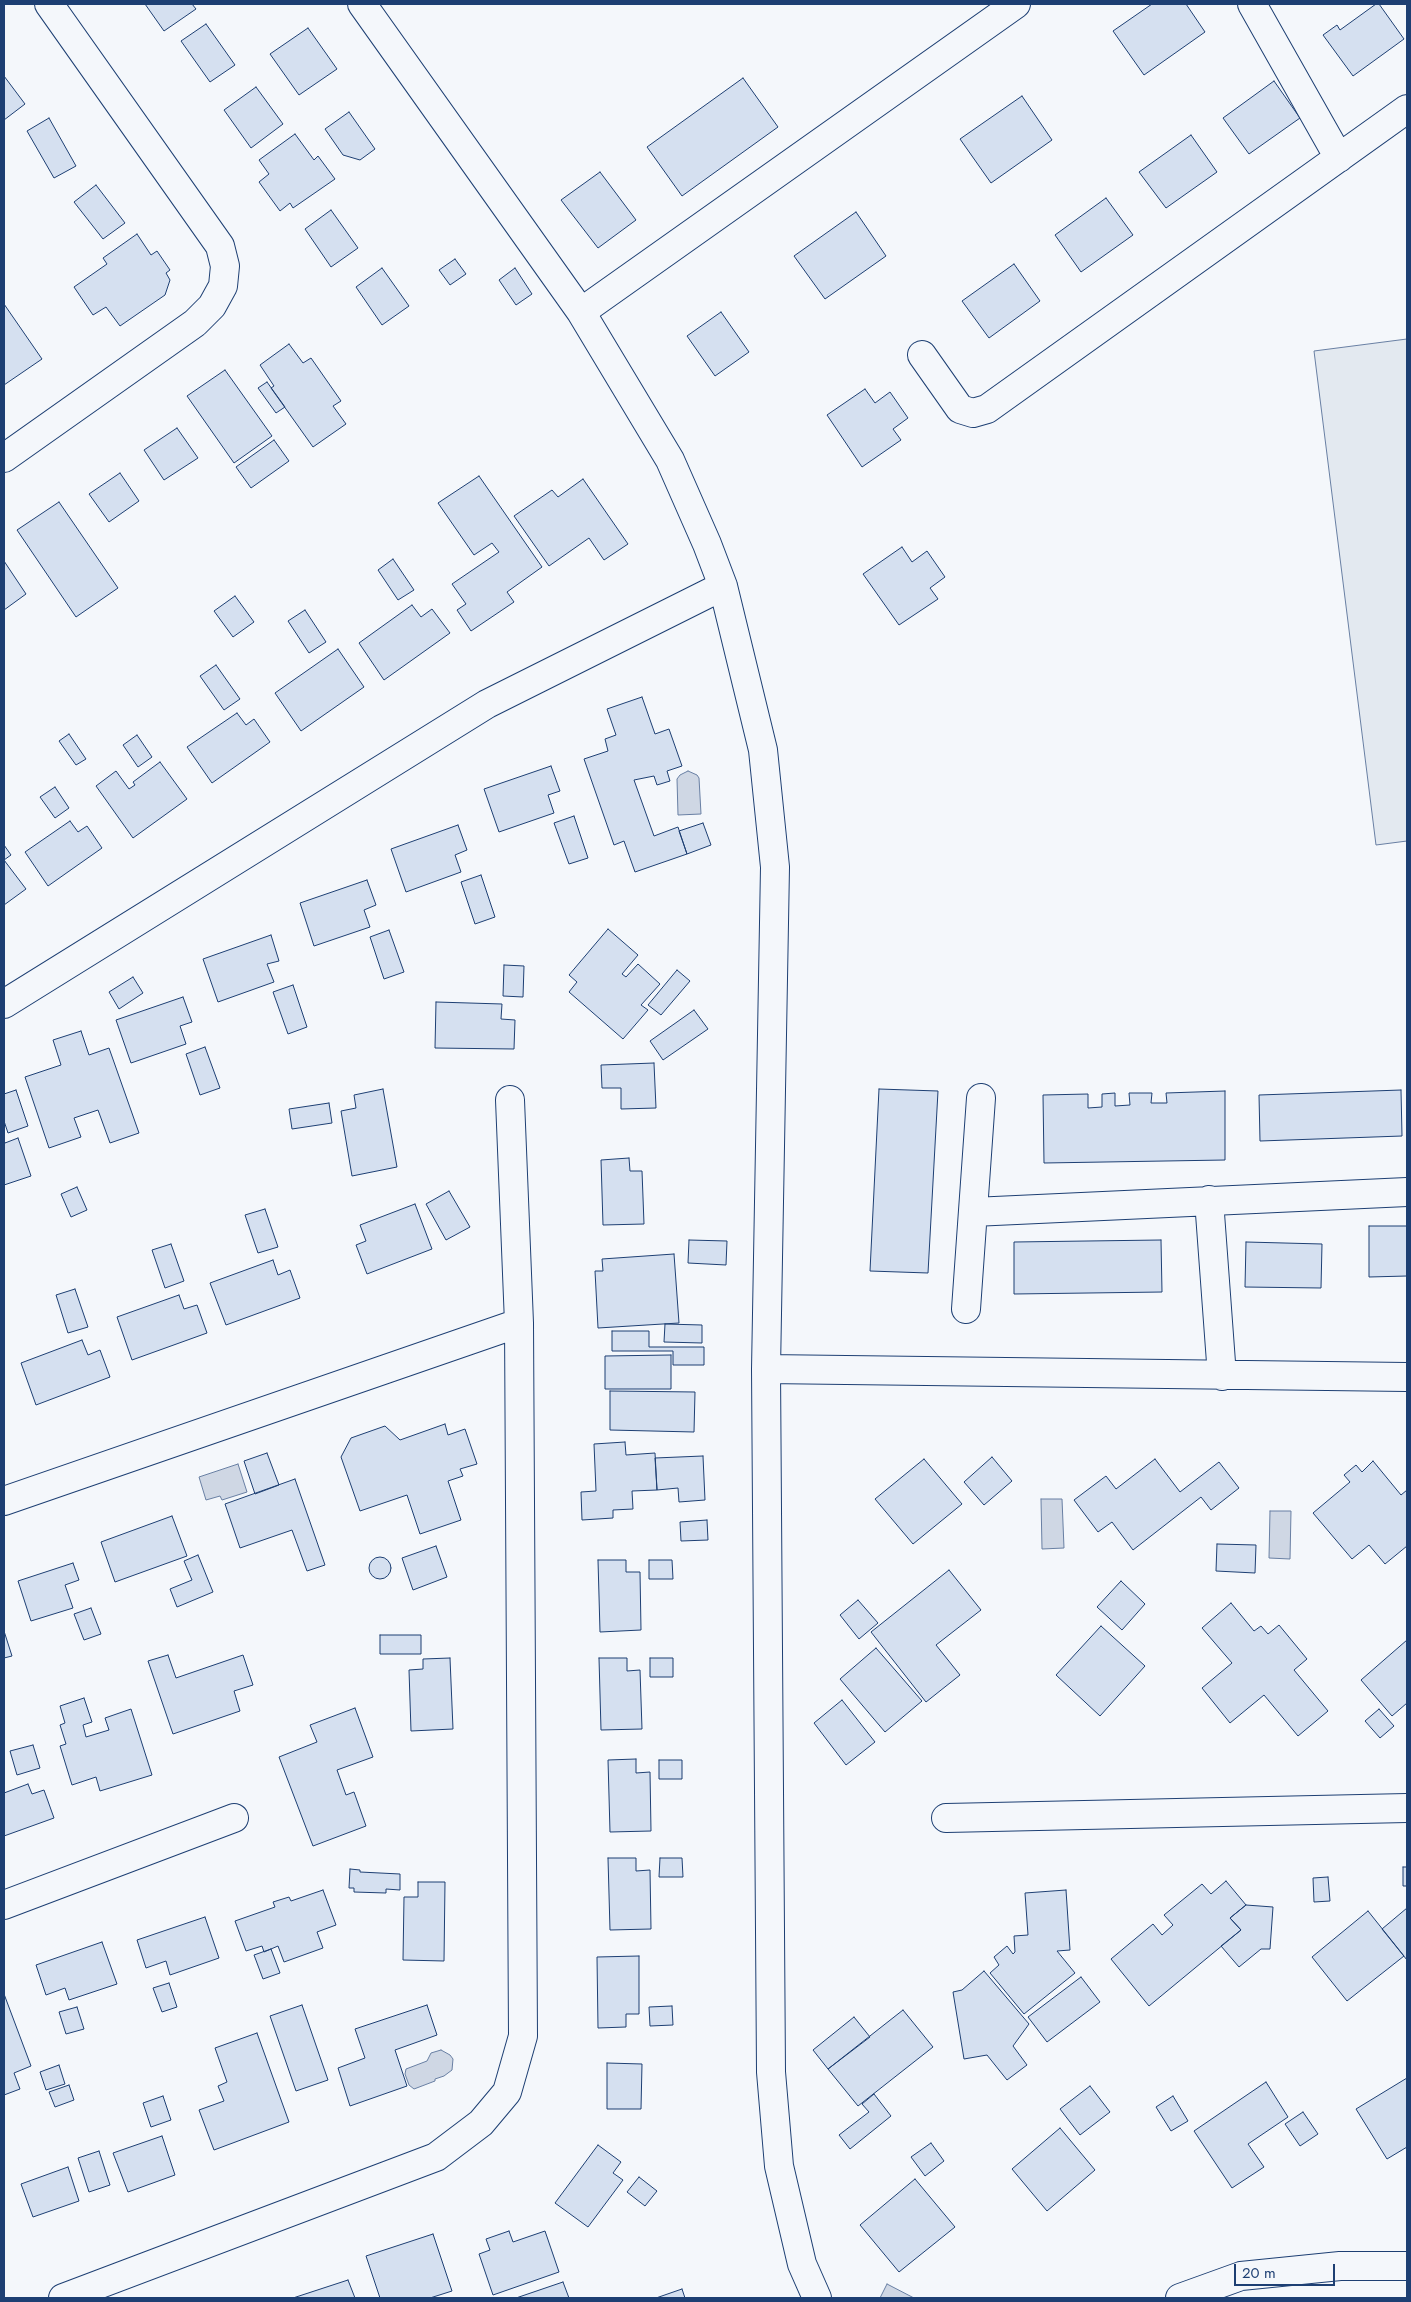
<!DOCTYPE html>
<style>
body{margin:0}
#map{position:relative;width:1411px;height:2302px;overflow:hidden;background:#f4f7fb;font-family:Jost,sans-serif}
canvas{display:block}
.frame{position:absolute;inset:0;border:5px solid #1d3f73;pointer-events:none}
.scale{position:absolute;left:1234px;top:2264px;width:101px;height:22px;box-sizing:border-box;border:2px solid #1d3f73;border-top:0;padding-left:6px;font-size:15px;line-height:18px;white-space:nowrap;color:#1d3f73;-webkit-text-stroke:4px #f4f7fb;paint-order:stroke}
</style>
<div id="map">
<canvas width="1411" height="2302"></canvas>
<div class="frame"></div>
<div class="scale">20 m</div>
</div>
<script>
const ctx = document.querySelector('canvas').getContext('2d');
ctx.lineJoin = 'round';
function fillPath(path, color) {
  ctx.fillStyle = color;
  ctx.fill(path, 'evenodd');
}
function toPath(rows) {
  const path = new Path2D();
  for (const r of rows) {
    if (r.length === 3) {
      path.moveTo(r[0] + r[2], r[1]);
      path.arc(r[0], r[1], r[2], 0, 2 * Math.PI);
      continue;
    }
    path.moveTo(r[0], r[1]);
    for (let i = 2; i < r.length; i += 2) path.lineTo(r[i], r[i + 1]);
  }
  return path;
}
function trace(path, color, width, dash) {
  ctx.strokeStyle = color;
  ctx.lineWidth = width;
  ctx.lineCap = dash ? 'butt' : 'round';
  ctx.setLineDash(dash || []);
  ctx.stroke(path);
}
const green = toPath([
 [1407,339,1407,841,1376,845,1314,351,1407,339]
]);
fillPath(green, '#e3e9f0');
trace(green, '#687fa3', 1);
const water = toPath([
 [688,771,697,775,699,778,701,814,678,815,677,779,680,775,688,771],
 [238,1464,247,1492,222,1500,220,1496,206,1500,199,1477,238,1464],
 [1041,1499,1062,1499,1064,1548,1042,1549,1041,1499],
 [1270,1511,1291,1511,1290,1559,1269,1558,1270,1511],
 [441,2050,450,2055,453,2059,452,2070,444,2076,435,2079,435,2081,414,2089,409,2085,405,2074,406,2069,427,2061,431,2053,441,2050],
 [887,2284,914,2298,880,2298,887,2284]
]);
fillPath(water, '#cfd7e4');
trace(water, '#687fa3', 1);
const building = toPath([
 [145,4,192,4,196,9,164,31,145,4],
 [1152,4,1186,4,1205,32,1144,75,1113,31,1152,4],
 [1376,4,1379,4,1404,39,1353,76,1323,35,1337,25,1340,30,1376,4],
 [206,24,235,65,210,82,181,41,206,24],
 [308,28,337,69,299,95,270,54,308,28],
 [4,76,25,104,4,120,4,76],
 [743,78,778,127,682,196,647,147,743,78],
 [1274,81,1300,118,1249,154,1223,118,1274,81],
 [256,87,283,124,251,148,224,110,256,87],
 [1022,96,1052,140,991,183,960,139,1022,96],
 [349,112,375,149,360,160,343,155,325,129,349,112],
 [49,118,76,166,54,178,27,131,49,118],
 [295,134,314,160,318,156,335,179,293,208,290,203,280,211,259,182,269,174,259,160,295,134],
 [1191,135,1217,172,1166,208,1139,172,1191,135],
 [600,172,636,220,598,248,561,200,600,172],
 [96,185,125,223,103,239,74,202,96,185],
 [1106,198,1133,235,1081,272,1055,235,1106,198],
 [331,210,358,248,331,267,305,229,331,210],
 [856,212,886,256,825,299,794,256,856,212],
 [137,234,151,255,157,251,170,270,166,273,170,280,165,295,120,326,106,307,93,315,74,287,107,264,103,258,137,234],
 [455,259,466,274,450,285,439,270,455,259],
 [1014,264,1040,301,989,338,962,301,1014,264],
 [382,268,409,306,382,325,356,287,382,268],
 [515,268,532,294,516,305,499,280,515,268],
 [4,304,42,359,4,385,4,304],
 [721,312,749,352,715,376,687,336,721,312],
 [289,344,303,363,311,358,341,401,333,406,346,424,313,447,271,388,274,386,260,365,289,344],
 [225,370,272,436,234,463,187,396,225,370],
 [267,382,285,407,276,413,258,388,267,382],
 [865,389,875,403,890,392,908,418,893,429,901,440,862,467,827,415,865,389],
 [177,428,198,458,164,480,144,450,177,428],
 [274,440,289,461,251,488,236,467,274,440],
 [120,473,139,501,109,522,89,494,120,473],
 [479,476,542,567,507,592,514,602,471,631,457,610,466,604,452,584,499,552,492,543,474,555,438,503,479,476],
 [583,479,628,544,604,560,589,538,549,566,514,516,552,490,558,497,583,479],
 [59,502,118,588,76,617,17,530,59,502],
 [902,547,912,562,927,551,945,577,930,588,938,599,899,625,863,574,902,547],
 [393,559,414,590,398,600,378,570,393,559],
 [4,561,26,594,4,610,4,561],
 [235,596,254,622,233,637,214,611,235,596],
 [412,605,421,617,432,609,450,633,384,680,359,643,412,605],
 [305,610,326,642,309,653,288,621,305,610],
 [338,649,364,687,301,731,275,693,338,649],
 [216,665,240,699,224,710,200,676,216,665],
 [642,697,655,734,669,729,682,766,667,771,670,781,657,785,654,776,634,780,654,836,678,827,687,854,635,872,624,841,614,845,584,759,608,751,605,739,616,735,607,709,642,697],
 [237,713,246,725,254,719,270,742,212,783,187,747,237,713],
 [69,734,86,759,76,765,59,741,69,734],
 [137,735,152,757,138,767,123,745,137,735],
 [160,762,187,799,133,838,96,786,116,771,129,789,135,785,133,782,160,762],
 [551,766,560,791,548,795,554,813,499,832,484,789,551,766],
 [55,787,69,808,55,818,40,797,55,787],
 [574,816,588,858,569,864,554,823,574,816],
 [70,821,78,832,87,826,102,848,48,886,25,852,70,821],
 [703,823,711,845,687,854,679,831,703,823],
 [458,825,467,850,455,855,461,872,406,892,391,849,458,825],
 [4,845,11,855,4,860,26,889,4,905,4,845],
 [481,875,495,917,475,924,461,882,481,875],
 [367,880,376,905,364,910,370,927,314,946,300,903,367,880],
 [608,929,638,955,622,974,626,977,638,964,660,984,641,1005,648,1010,623,1039,569,992,577,982,569,975,608,929],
 [389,930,404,972,384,979,370,937,389,930],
 [271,935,279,961,267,964,274,982,218,1002,203,959,271,935],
 [504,965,524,966,523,997,503,996,504,965],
 [677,970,690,981,661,1015,648,1005,677,970],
 [133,977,143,993,119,1009,109,992,133,977],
 [293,985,307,1027,288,1034,273,992,293,985],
 [183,997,192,1022,180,1026,186,1044,131,1063,116,1020,183,997],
 [436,1002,502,1004,501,1019,515,1020,514,1049,435,1048,436,1002],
 [694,1010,708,1029,663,1060,650,1041,694,1010],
 [81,1031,89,1055,109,1048,139,1133,110,1143,98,1110,74,1118,81,1137,49,1148,25,1077,61,1065,53,1040,81,1031],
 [205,1047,220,1088,200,1095,186,1054,205,1047],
 [654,1063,656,1108,621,1109,621,1088,602,1088,601,1065,654,1063],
 [383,1089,397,1167,352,1176,341,1111,356,1108,354,1095,383,1089],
 [879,1089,938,1091,928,1273,870,1271,879,1089],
 [16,1090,28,1126,8,1133,4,1121,4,1094,16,1090],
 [1401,1090,1402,1136,1260,1141,1259,1095,1401,1090],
 [1225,1091,1225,1160,1044,1163,1043,1095,1088,1094,1088,1108,1102,1107,1102,1094,1115,1093,1115,1106,1130,1105,1129,1093,1152,1093,1151,1103,1167,1103,1166,1093,1225,1091],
 [329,1103,332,1123,292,1129,289,1109,329,1103],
 [18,1138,31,1176,4,1185,4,1140,5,1143,18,1138],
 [629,1158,630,1171,642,1171,644,1224,603,1225,601,1160,629,1158],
 [77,1187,87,1210,71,1217,61,1194,77,1187],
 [449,1191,470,1227,446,1240,426,1204,449,1191],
 [415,1204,432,1249,367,1274,356,1245,366,1241,360,1225,415,1204],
 [265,1209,278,1247,258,1253,245,1215,265,1209],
 [1369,1226,1407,1226,1407,1276,1369,1277,1369,1226],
 [689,1240,727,1241,726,1265,688,1263,689,1240],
 [1161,1240,1162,1292,1014,1294,1014,1242,1161,1240],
 [1246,1242,1322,1244,1321,1288,1245,1287,1246,1242],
 [171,1244,184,1281,165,1288,152,1250,171,1244],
 [674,1254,679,1323,598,1328,595,1271,603,1271,602,1259,674,1254],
 [273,1260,278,1275,290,1270,300,1298,226,1325,210,1283,273,1260],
 [75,1289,88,1327,68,1333,56,1295,75,1289],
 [179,1295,184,1309,197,1305,207,1333,132,1360,117,1317,179,1295],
 [665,1324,702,1325,702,1343,664,1342,665,1324],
 [612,1331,649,1331,649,1347,704,1347,704,1365,673,1365,673,1351,612,1351,612,1331],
 [82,1340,88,1355,100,1350,110,1377,36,1405,21,1363,82,1340],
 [671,1355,671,1389,605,1389,605,1356,671,1355],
 [610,1391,695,1392,694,1432,610,1430,610,1391],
 [445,1424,448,1435,465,1429,477,1464,460,1469,463,1476,448,1481,461,1520,420,1534,407,1495,360,1511,341,1457,351,1438,385,1426,400,1440,445,1424],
 [625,1442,626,1455,655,1453,657,1490,632,1491,633,1509,613,1510,613,1518,582,1520,581,1492,596,1491,594,1444,625,1442],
 [267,1453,279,1485,255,1494,244,1461,267,1453],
 [703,1456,705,1500,679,1502,678,1488,657,1490,655,1458,703,1456],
 [992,1457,1012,1481,984,1505,964,1482,992,1457],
 [924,1459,962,1504,913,1544,875,1499,924,1459],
 [1155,1459,1180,1492,1219,1462,1239,1488,1211,1510,1201,1497,1133,1550,1112,1522,1098,1532,1074,1500,1106,1476,1116,1489,1155,1459],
 [1373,1461,1401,1495,1407,1490,1407,1546,1385,1564,1369,1545,1352,1559,1313,1513,1350,1482,1344,1475,1356,1465,1362,1472,1373,1461],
 [295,1479,325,1565,307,1571,292,1530,240,1548,225,1504,295,1479],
 [172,1516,187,1556,115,1582,101,1542,172,1516],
 [707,1520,708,1540,681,1541,680,1522,707,1520],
 [1217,1544,1256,1545,1255,1573,1216,1571,1217,1544],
 [436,1546,447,1577,413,1590,402,1558,436,1546],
 [198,1555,213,1592,177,1607,170,1589,192,1580,184,1561,198,1555],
 [380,1568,11],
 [598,1560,626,1560,626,1572,640,1572,641,1630,600,1632,598,1560],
 [649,1560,672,1560,673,1579,649,1579,649,1560],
 [73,1563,79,1580,65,1585,73,1608,31,1621,18,1581,73,1563],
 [949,1570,981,1610,936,1645,960,1675,926,1702,871,1632,949,1570],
 [1121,1581,1145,1604,1122,1630,1097,1607,1121,1581],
 [858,1600,878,1623,859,1639,840,1615,858,1600],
 [1231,1603,1254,1631,1261,1626,1268,1634,1279,1625,1307,1659,1294,1670,1328,1711,1298,1736,1264,1695,1230,1723,1202,1688,1232,1663,1202,1628,1231,1603],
 [91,1608,101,1634,84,1640,74,1614,91,1608],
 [1101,1626,1145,1666,1100,1716,1056,1675,1101,1626],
 [4,1631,12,1656,4,1658,4,1631],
 [380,1635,421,1635,421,1654,380,1654,380,1635],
 [1407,1640,1407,1703,1392,1716,1361,1680,1407,1640],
 [876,1648,922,1701,885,1732,840,1679,876,1648],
 [168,1655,176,1678,243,1655,253,1685,234,1691,240,1711,173,1734,148,1661,168,1655],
 [450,1658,453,1729,411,1731,409,1670,423,1669,423,1659,450,1658],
 [599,1658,627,1658,627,1671,640,1670,642,1729,601,1730,599,1658],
 [650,1658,673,1658,673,1677,650,1677,650,1658],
 [84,1698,92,1722,83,1725,86,1737,109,1730,105,1718,131,1709,152,1775,100,1791,96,1777,72,1785,60,1746,66,1744,60,1725,65,1723,60,1706,84,1698],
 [842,1700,875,1742,846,1765,814,1723,842,1700],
 [355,1708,373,1757,337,1770,346,1795,354,1792,366,1826,313,1846,279,1757,317,1742,310,1725,355,1708],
 [1379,1709,1394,1726,1380,1738,1365,1721,1379,1709],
 [33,1745,40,1768,17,1775,10,1751,33,1745],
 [636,1759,636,1773,650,1772,651,1831,610,1832,608,1760,636,1759],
 [659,1760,682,1760,682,1779,659,1779,659,1760],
 [28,1784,32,1794,44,1790,54,1818,4,1836,4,1793,28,1784],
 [608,1858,636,1858,636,1871,650,1870,651,1929,610,1930,608,1858],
 [660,1858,682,1858,683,1877,659,1877,660,1858],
 [1403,1867,1407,1867,1407,1886,1403,1886,1403,1867],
 [350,1869,360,1870,360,1872,400,1874,400,1890,386,1889,386,1893,354,1892,354,1888,349,1888,350,1869],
 [1328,1877,1330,1901,1314,1902,1313,1878,1328,1877],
 [1226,1881,1246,1905,1230,1918,1241,1930,1149,2006,1111,1959,1153,1924,1162,1935,1173,1925,1164,1915,1202,1884,1211,1894,1226,1881],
 [418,1882,445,1882,444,1961,403,1960,404,1897,418,1897,418,1882],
 [323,1890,336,1925,317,1932,323,1948,284,1962,278,1946,264,1952,262,1946,246,1951,235,1921,275,1907,273,1902,289,1897,291,1901,323,1890],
 [1066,1890,1070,1950,1057,1951,1075,1973,1024,2014,990,1973,999,1965,994,1957,1007,1946,1013,1954,1015,1952,1014,1936,1028,1935,1025,1893,1066,1890],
 [1246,1905,1273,1907,1270,1949,1261,1949,1239,1967,1221,1946,1241,1930,1230,1918,1246,1905],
 [1407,1908,1407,1960,1382,1929,1407,1908],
 [1368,1911,1404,1956,1347,2001,1312,1957,1368,1911],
 [205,1917,219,1958,170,1975,166,1961,146,1968,137,1940,205,1917],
 [102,1942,117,1984,69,2000,65,1988,46,1995,36,1965,102,1942],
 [271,1949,280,1973,263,1979,254,1955,271,1949],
 [639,1956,639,2014,626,2014,626,2027,598,2028,597,1957,639,1956],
 [984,1971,1029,2024,1013,2046,1027,2065,1007,2080,987,2055,964,2059,953,1992,962,1990,984,1971],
 [1081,1977,1100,2002,1047,2042,1028,2017,1081,1977],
 [169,1983,177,2007,162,2012,153,1988,169,1983],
 [4,1994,31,2066,14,2073,20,2089,4,2095,4,1994],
 [302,2005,328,2080,296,2091,270,2016,302,2005],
 [427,2005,437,2035,395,2050,407,2086,350,2106,338,2068,365,2058,355,2029,427,2005],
 [672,2006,673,2025,650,2026,649,2007,672,2006],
 [77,2007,84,2029,66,2034,59,2012,77,2007],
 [903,2010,933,2047,858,2106,828,2069,903,2010],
 [854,2017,870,2037,828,2069,813,2050,854,2017],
 [257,2033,289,2122,214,2150,199,2110,224,2101,218,2086,227,2082,215,2048,257,2033],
 [607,2063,642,2064,641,2109,607,2109,607,2063],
 [59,2065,65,2084,46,2090,40,2072,59,2065],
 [1407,2078,1407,2147,1387,2159,1356,2109,1407,2078],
 [1266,2082,1288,2117,1248,2144,1264,2167,1232,2188,1194,2131,1266,2082],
 [69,2085,74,2100,55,2107,49,2092,69,2085],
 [1090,2086,1110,2112,1080,2135,1060,2109,1090,2086],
 [874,2094,891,2116,850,2149,839,2135,869,2112,862,2104,874,2094],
 [163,2096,171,2120,151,2127,143,2103,163,2096],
 [1173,2096,1188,2121,1171,2131,1156,2107,1173,2096],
 [1303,2112,1318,2134,1300,2146,1285,2124,1303,2112],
 [1060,2128,1095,2170,1047,2211,1012,2169,1060,2128],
 [162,2136,175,2175,128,2192,113,2153,162,2136],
 [931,2143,944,2161,925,2176,911,2157,931,2143],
 [598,2145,621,2162,613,2173,623,2180,588,2227,555,2203,598,2145],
 [99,2151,110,2185,89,2192,78,2158,99,2151],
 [68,2167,79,2201,33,2217,21,2184,68,2167],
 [639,2177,657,2191,645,2206,627,2192,639,2177],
 [915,2179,955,2227,899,2272,860,2225,915,2179],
 [509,2231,513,2242,545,2231,559,2272,493,2295,479,2254,490,2250,486,2239,509,2231],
 [433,2234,452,2291,430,2298,380,2298,366,2256,433,2234],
 [348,2280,355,2298,293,2298,348,2280],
 [563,2282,569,2298,516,2298,563,2282],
 [682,2289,685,2298,656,2298,682,2289]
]);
fillPath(building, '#d5e0f0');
trace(building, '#1d3f73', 1);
const minor = toPath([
 [362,4,581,312,670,460,707,544,723,586,763,750,775,867,766,1369,771,2072,779,2166,802,2264,817,2298],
 [1252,4,1339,158],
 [581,312,1016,4],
 [922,355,960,409,973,413,987,409,1407,109],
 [4,458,195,323,212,306,223,286,225,266,220,246,49,4],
 [4,1004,487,704,723,586],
 [1209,1200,1222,1376],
 [973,1212,1407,1192],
 [966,1309,981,1098],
 [766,1369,1407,1377],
 [4,1501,519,1323],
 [946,1818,1407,1808],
 [4,1905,234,1818],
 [63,2298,436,2157,481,2123,507,2092,523,2036,519,1323,510,1100],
 [1180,2298,1241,2276,1340,2266,1407,2266]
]);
trace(minor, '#1d3f73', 30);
trace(minor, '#f4f7fb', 28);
</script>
